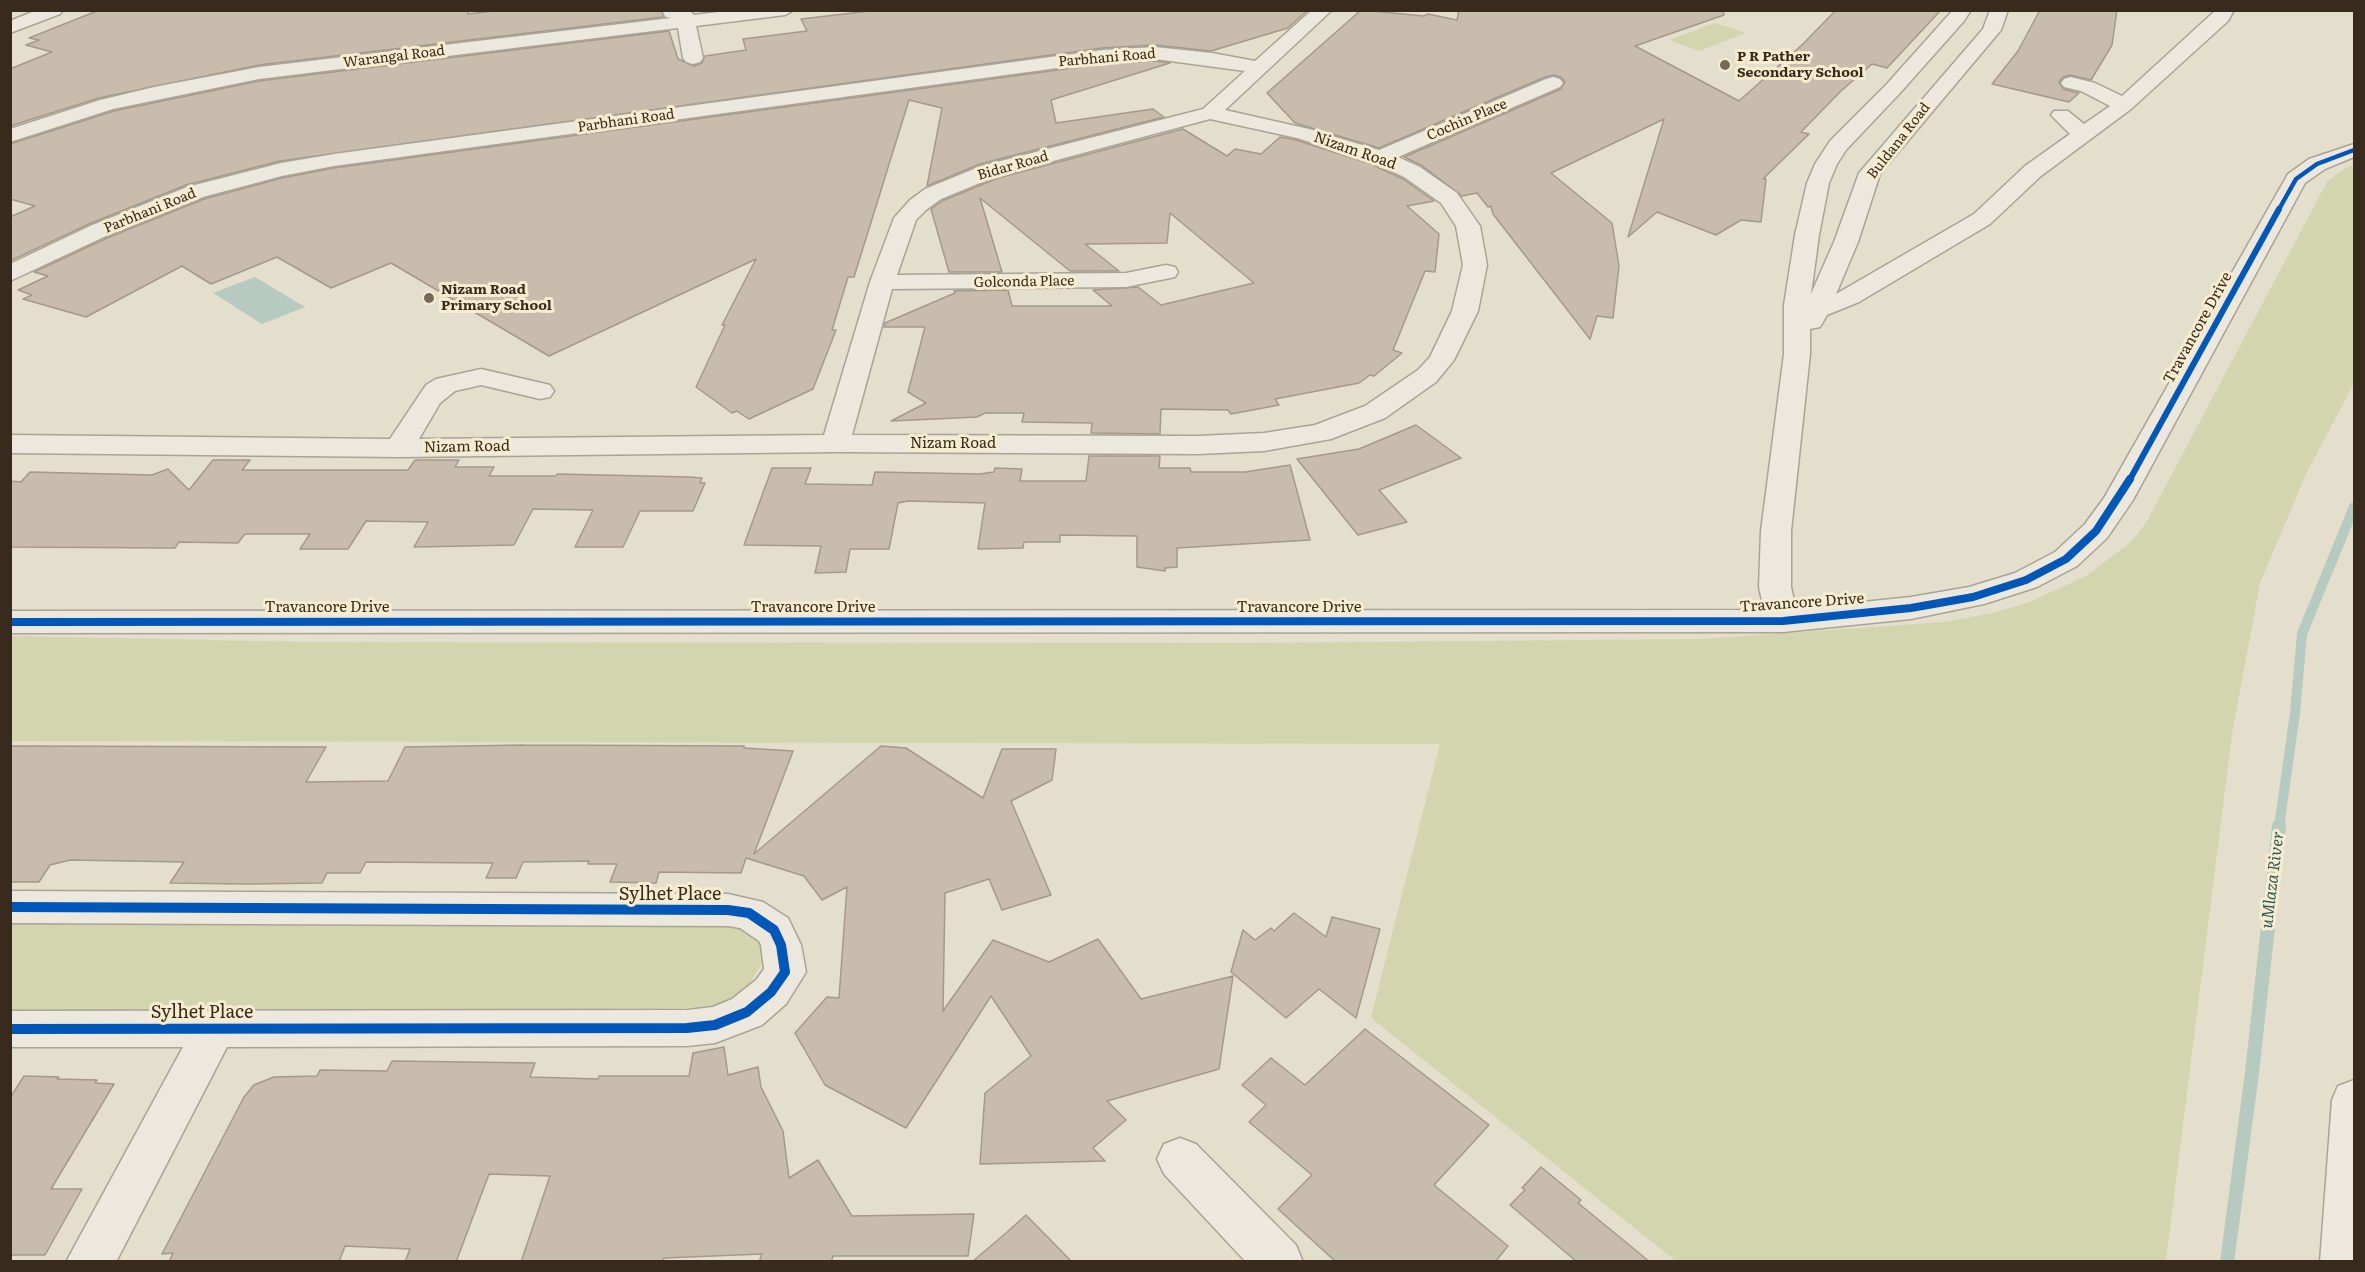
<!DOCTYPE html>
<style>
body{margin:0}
#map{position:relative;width:2365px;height:1272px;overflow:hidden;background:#e4decc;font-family:Literata,serif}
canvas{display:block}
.frame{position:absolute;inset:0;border:12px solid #382b1d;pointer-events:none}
</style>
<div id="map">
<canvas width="2365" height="1272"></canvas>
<div class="frame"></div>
</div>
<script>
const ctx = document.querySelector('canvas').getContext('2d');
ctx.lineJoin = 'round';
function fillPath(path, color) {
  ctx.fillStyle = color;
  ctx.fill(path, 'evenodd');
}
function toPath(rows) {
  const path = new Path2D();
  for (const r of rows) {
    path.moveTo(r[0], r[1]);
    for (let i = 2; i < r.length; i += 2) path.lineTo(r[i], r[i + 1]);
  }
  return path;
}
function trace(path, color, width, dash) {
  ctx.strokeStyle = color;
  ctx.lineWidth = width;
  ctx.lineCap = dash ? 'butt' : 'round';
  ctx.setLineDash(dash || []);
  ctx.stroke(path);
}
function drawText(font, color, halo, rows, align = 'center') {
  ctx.font = font + ' Literata,serif';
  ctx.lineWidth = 6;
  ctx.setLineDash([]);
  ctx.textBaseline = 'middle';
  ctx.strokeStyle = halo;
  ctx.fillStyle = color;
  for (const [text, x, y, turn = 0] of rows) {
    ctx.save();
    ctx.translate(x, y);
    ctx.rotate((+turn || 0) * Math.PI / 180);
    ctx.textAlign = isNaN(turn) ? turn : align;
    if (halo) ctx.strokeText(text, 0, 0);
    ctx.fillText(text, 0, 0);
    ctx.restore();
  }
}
fillPath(toPath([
 [1715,23,1746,33,1699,51,1669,40],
 [2354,165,2354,383,2306,474,2260,583,2232,734,2166,1261,1676,1261,1371,1018,1440,744,11,741,10,637,15,636,310,642,1245,643,1702,639,1944,622,1993,613,2027,603,2086,576,2131,542,2146,523,2327,182,2344,169],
 [603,918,744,926,762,944,765,957,749,985,737,997,710,1007,632,1010,11,1011,10,920]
]), '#d2d5ae');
fillPath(toPath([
 [255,277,305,307,262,324,213,293]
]), '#b7cabf');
trace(toPath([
 [2279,827,2295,713,2302,634,2354,507]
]), '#b7cabf', 10);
trace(toPath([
 [2227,1262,2252,1073,2279,826]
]), '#b7cabf', 14);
const building = toPath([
 [468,10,468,14,502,10,662,10,663,17,259,65,99,98,10,126,10,69,52,52,26,45,39,40,29,38,97,11,468,10],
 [878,10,1308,10,1288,28,1211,51,1155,45,1102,48,280,161,186,185,89,224,10,261,10,217,35,206,10,199,10,144,114,111,259,81,669,31,678,59,694,66,702,63,705,56,746,50,743,39,807,31,801,19,878,10],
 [1361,10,1424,16,1428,14,1457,20,1459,10,1723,10,1724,15,1635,46,1739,101,1803,44,1836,10,1941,10,1887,68,1872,64,1841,91,1801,132,1809,134,1763,179,1766,179,1761,222,1741,220,1716,235,1657,212,1628,237,1664,119,1551,173,1612,223,1619,266,1613,318,1597,316,1590,339,1493,214,1491,206,1488,207,1477,193,1462,196,1421,165,1404,157,1561,89,1565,82,1561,77,1554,75,1545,77,1379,148,1295,123,1267,93,1361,10],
 [2040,10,2117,10,2112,45,2091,80,2070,75,2063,77,2059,82,2063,89,2079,93,2069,102,1992,84,2018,51,2040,10],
 [1155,61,1170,63,1051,100,1056,123,1153,109,1164,117,980,164,927,186,942,108,909,100,854,277,848,277,832,330,836,330,813,389,749,419,737,411,732,413,696,387,725,325,722,325,756,259,549,356,391,263,331,288,277,257,211,284,182,266,86,317,23,299,32,295,18,290,48,276,34,272,107,238,204,199,282,178,334,168,1102,64,1155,61],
 [1183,129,1227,156,1235,149,1261,154,1280,137,1296,140,1371,164,1403,179,1434,201,1407,206,1439,234,1435,272,1425,271,1393,350,1402,353,1374,376,1370,375,1359,383,1275,399,1279,405,1231,414,1228,410,1161,409,1160,434,1091,433,1092,423,1022,422,1024,413,985,413,977,417,891,421,926,403,908,392,925,327,884,327,885,323,955,293,954,291,1008,290,1012,306,1112,306,1093,290,1138,287,1161,305,1254,283,1170,213,1167,243,1085,244,1119,271,1070,271,980,198,1002,272,949,272,931,209,942,201,998,178,1183,129],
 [1416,425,1461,458,1379,490,1407,522,1358,535,1297,459,1359,449,1416,425],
 [1089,456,1160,456,1159,468,1190,468,1191,472,1245,472,1290,465,1310,540,1177,548,1177,567,1165,568,1165,571,1137,567,1137,536,1060,535,1060,542,1024,542,1023,548,978,549,985,503,908,501,898,503,889,549,850,549,846,572,815,573,821,546,744,545,772,468,811,468,805,484,872,485,875,472,980,474,994,472,995,468,1022,469,1020,481,1086,481,1089,456],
 [213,460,250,460,242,470,408,470,415,460,459,460,455,467,494,467,489,476,556,476,557,474,689,477,702,478,700,483,705,483,693,511,640,511,623,547,575,547,593,510,533,509,514,545,414,547,428,522,366,521,348,549,300,549,310,534,245,534,238,543,179,542,175,548,10,547,10,481,21,482,30,472,152,475,168,469,189,490,213,460],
 [524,745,744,746,744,748,793,751,754,854,881,746,906,748,983,798,1002,749,1056,749,1052,780,1011,801,1051,895,1002,910,989,879,945,893,943,1011,993,940,1049,962,1098,939,1141,999,1233,976,1219,1069,1107,1101,1126,1120,1093,1148,1105,1161,980,1164,985,1093,1031,1056,991,996,906,1128,825,1085,795,1033,827,997,839,998,847,887,822,900,804,876,746,858,741,873,659,872,656,883,610,882,617,864,588,864,589,861,523,862,516,878,486,878,493,863,366,862,360,873,327,873,322,883,247,884,170,883,184,862,70,860,50,865,39,882,10,882,10,746,326,747,306,782,388,781,405,747,524,745],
 [1294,913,1326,937,1332,917,1380,929,1356,1018,1319,989,1286,1018,1231,972,1243,930,1255,940,1271,928,1274,931,1294,913],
 [1365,1029,1489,1125,1434,1185,1508,1246,1495,1262,1336,1262,1278,1209,1312,1175,1249,1122,1266,1105,1242,1085,1271,1058,1305,1085,1365,1029],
 [724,1047,728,1075,758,1067,761,1087,783,1131,789,1178,818,1160,852,1216,974,1214,968,1256,833,1256,831,1262,759,1262,762,1254,664,1258,663,1262,521,1262,550,1176,489,1174,456,1262,405,1262,410,1249,345,1246,339,1262,169,1262,173,1253,162,1254,244,1097,254,1085,274,1077,317,1076,320,1070,387,1071,392,1061,535,1063,530,1077,598,1079,599,1076,689,1076,693,1053,724,1047],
 [24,1076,59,1077,57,1079,97,1080,95,1083,114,1084,51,1189,82,1189,45,1255,10,1255,10,1098,24,1076],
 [1541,1167,1581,1200,1578,1203,1650,1262,1577,1262,1510,1205,1525,1190,1522,1188,1541,1167],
 [1026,1215,1072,1262,972,1262,1006,1233,1026,1215]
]);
fillPath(building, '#c8bcad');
trace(building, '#a4998b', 1.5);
const minor = toPath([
 [37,10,63,10,60,14,10,33,10,21,37,10],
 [665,10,689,10,694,15,735,10,794,10,785,15,696,26,703,58,700,62,693,64,686,62,683,58,678,28,259,79,113,109,10,142,10,129,100,100,154,87,259,67,671,18,666,17,663,13,665,10],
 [1312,10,1332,10,1225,110,1309,129,1379,150,1546,79,1553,77,1560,79,1563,83,1560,87,1398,157,1420,167,1457,193,1480,226,1487,265,1478,311,1454,360,1436,382,1385,418,1331,439,1264,451,1198,454,836,452,399,457,10,453,10,435,390,439,426,385,436,379,481,369,550,385,554,391,550,397,540,399,481,385,455,391,440,403,419,439,824,435,870,282,894,218,910,200,925,189,981,166,1203,109,1245,71,1155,59,1102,62,334,166,282,176,203,197,106,236,10,281,10,264,90,226,187,187,281,163,334,154,1102,50,1155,47,1212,53,1255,61,1312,10],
 [1210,119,1297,138,1372,162,1404,177,1441,203,1456,226,1463,265,1452,311,1430,357,1418,370,1365,406,1315,425,1264,433,1198,436,852,435,892,289,1126,287,1175,277,1178,272,1175,267,1166,265,1126,273,897,275,916,220,926,210,941,199,997,176,1210,119],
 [1953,10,1971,10,1964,21,1900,93,1846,150,1837,164,1829,183,1819,235,1811,294,1834,242,1859,173,1983,29,1990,10,2008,10,2001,30,1880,174,1858,242,1836,294,1974,214,2025,166,2070,134,2051,115,2054,111,2068,111,2084,124,2110,106,2081,91,2064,87,2061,83,2064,79,2071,77,2095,83,2122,96,2216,10,2234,10,2228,21,2131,109,2041,176,1990,224,1859,302,1827,315,1820,327,1810,329,1810,354,1791,531,1791,587,1796,609,1911,597,1969,587,2015,573,2055,552,2085,524,2104,498,2288,174,2309,159,2354,144,2354,157,2325,169,2305,183,2133,500,2107,538,2077,566,2037,587,1984,604,1911,619,1783,632,10,633,10,611,1764,610,1759,587,1761,531,1784,354,1784,305,1795,235,1807,183,1815,164,1830,141,1886,85,1953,10],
 [10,891,728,894,763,902,788,918,801,945,806,972,786,1004,762,1025,715,1043,687,1046,227,1047,116,1262,66,1262,183,1047,10,1047,10,1011,687,1010,713,1007,732,999,756,980,764,969,761,945,759,941,740,928,728,926,10,923,10,891],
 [2354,1080,2354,1262,2320,1262,2332,1100,2338,1086,2354,1080],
 [1180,1138,1196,1144,1296,1245,1303,1262,1246,1262,1164,1174,1157,1159,1164,1144,1180,1138]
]);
trace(minor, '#a9a395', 3);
fillPath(minor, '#ece8de');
trace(toPath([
 [2278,211,2296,179,2317,164,2354,150]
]), '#0057b8', 4.5);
trace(toPath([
 [2129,481,2279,209]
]), '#0057b8', 6);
trace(toPath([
 [10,622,1783,621,1911,608,1973,597,2026,580,2066,559,2096,531,2130,479]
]), '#0057b8', 8);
trace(toPath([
 [10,907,728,910,749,913,774,930,781,945,785,972,771,992,747,1012,715,1025,687,1028,10,1029]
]), '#0057b8', 10);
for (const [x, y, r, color] of [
 [1725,65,6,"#746a5a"],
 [429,298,6,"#746a5a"]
]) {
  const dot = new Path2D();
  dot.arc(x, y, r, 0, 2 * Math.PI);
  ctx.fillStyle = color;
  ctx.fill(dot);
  trace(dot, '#f6edd1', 2);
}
drawText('14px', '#382b1d', '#f6edd1', [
 ["Warangal Road",394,57,-7],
 ["Parbhani Road",1107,58,-5],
 ["Cochin Place",1467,120,-23],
 ["Parbhani Road",626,121,-8],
 ["Buldana Road",1899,141,-52],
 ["Bidar Road",1013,166,-16],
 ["Parbhani Road",150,211,-22],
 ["Golconda Place",1024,282,-1]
]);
drawText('bold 14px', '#382b1d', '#f6edd1', [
 ["P R Pather",1737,57],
 ["Secondary School",1737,73],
 ["Nizam Road",441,290],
 ["Primary School",441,306]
], 'left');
drawText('15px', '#382b1d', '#f6edd1', [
 ["Nizam Road",1355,151,19],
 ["Travancore Drive",2198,328,-61],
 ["Nizam Road",953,444],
 ["Nizam Road",467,447,-1],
 ["Travancore Drive",1802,603,-4],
 ["Travancore Drive",327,608],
 ["Travancore Drive",813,608],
 ["Travancore Drive",1299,608]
]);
drawText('italic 16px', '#2c5857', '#f6edd1', [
 ["uMlaza River",2273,880,-83]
]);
drawText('18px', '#382b1d', '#f6edd1', [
 ["Sylhet Place",670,895],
 ["Sylhet Place",202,1013]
]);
</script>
